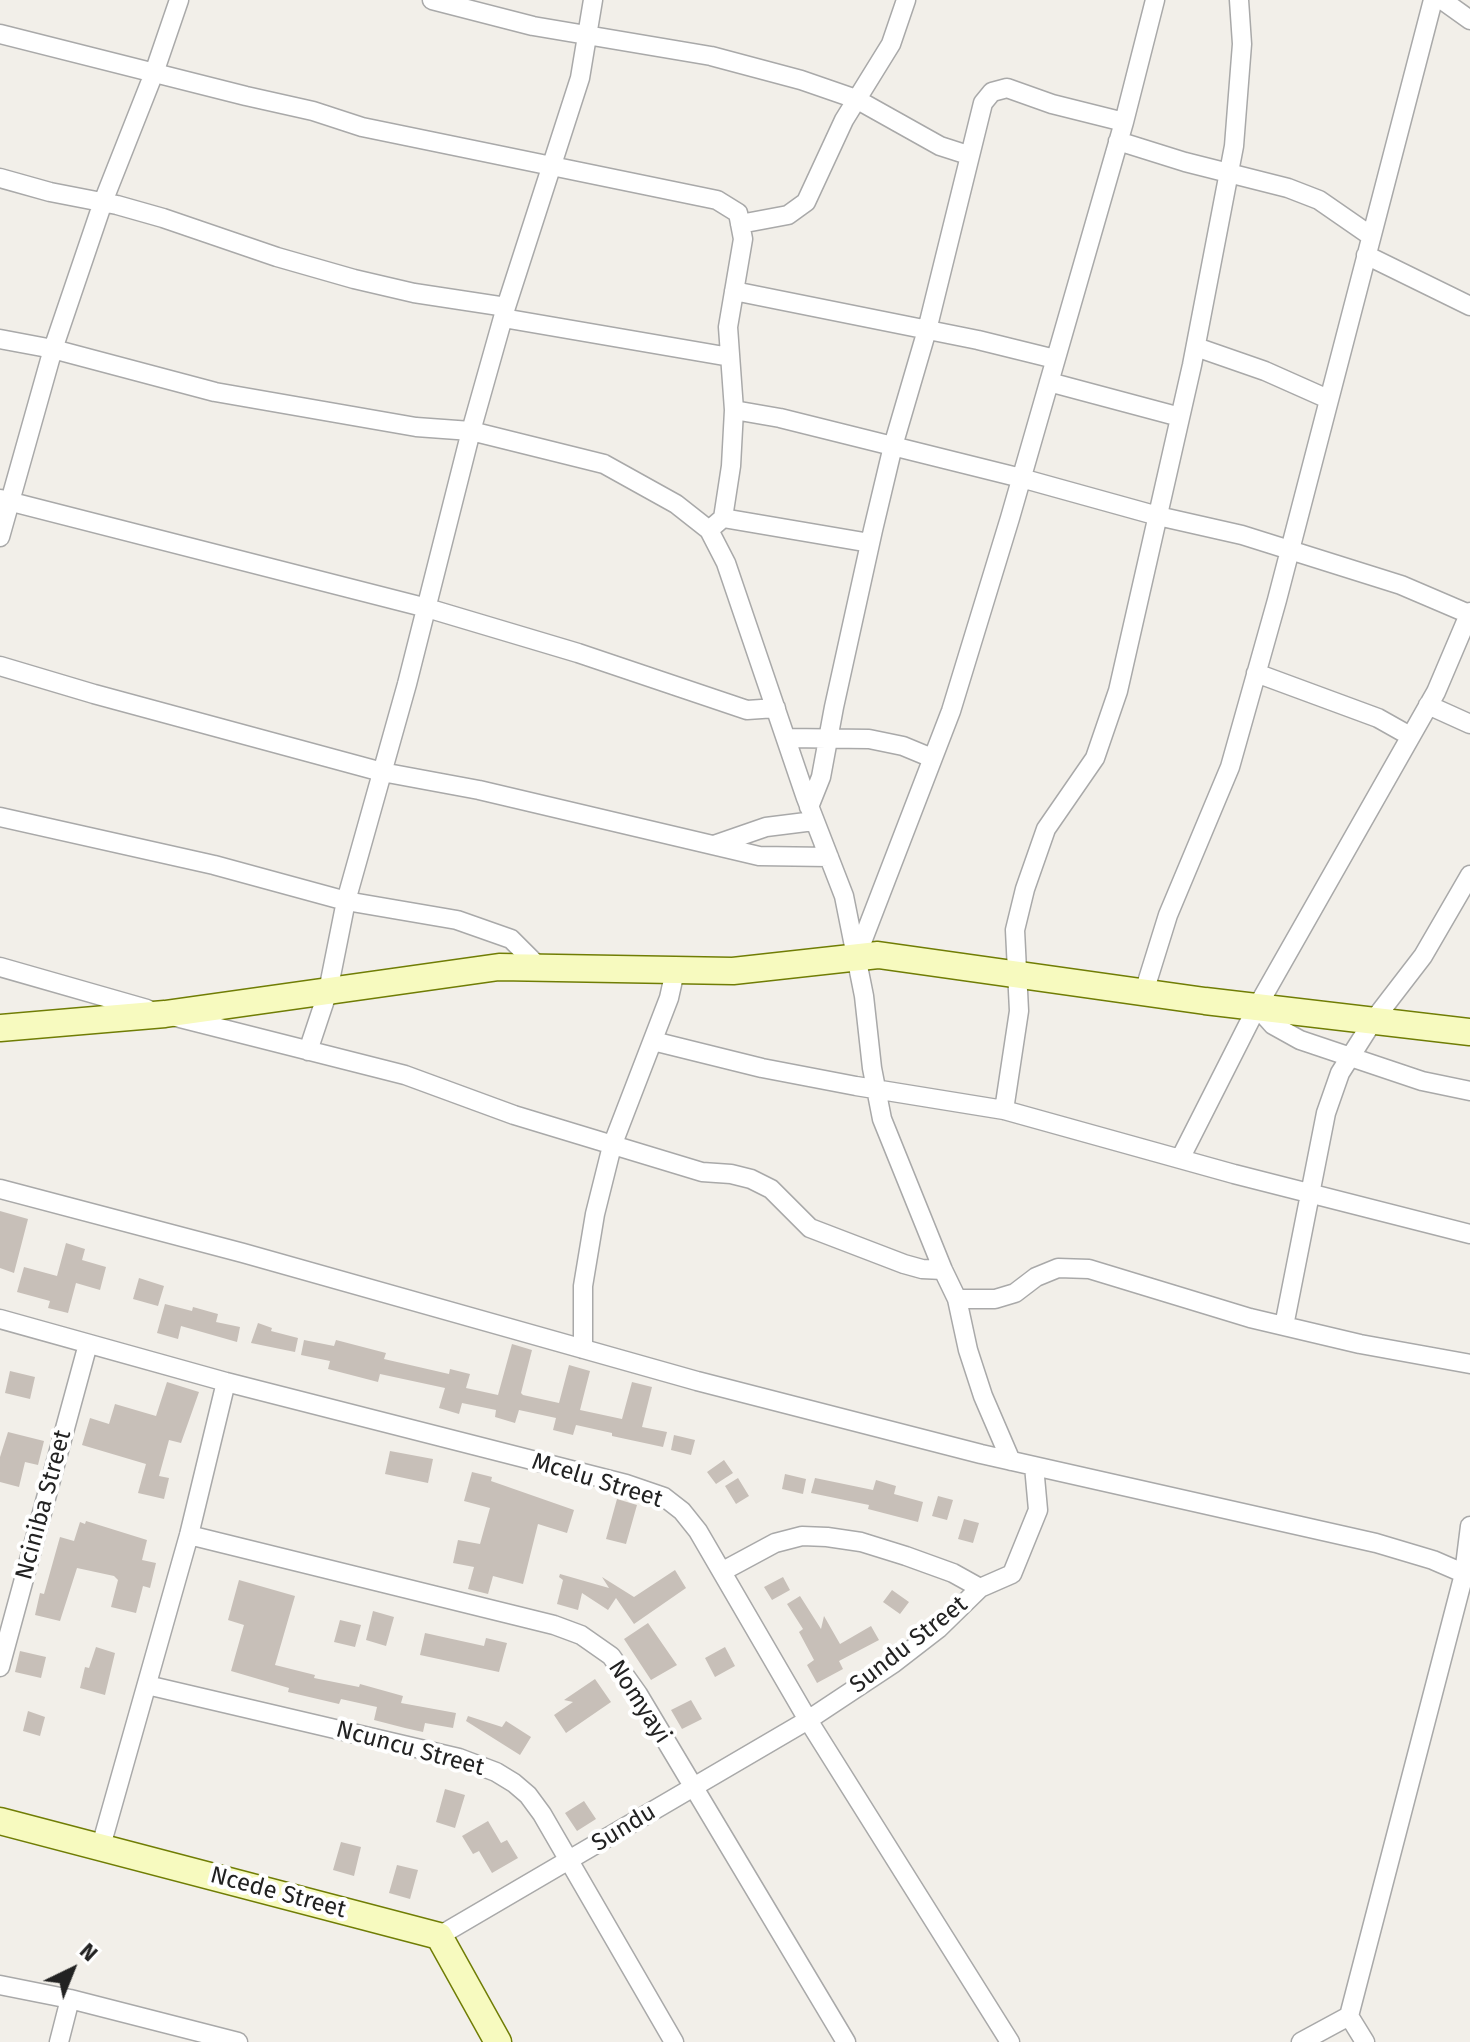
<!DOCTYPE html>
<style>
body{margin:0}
#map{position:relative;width:1470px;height:2042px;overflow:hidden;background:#f2efe9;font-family:"Fira Sans",sans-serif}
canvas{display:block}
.north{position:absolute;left:32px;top:1930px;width:80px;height:80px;-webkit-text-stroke:6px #fff;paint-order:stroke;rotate:43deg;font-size:22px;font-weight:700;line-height:32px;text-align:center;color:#222}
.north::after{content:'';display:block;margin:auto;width:28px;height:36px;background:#222;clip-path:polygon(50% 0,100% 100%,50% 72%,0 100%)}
</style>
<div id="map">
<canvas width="1470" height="2042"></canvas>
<div class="north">N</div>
</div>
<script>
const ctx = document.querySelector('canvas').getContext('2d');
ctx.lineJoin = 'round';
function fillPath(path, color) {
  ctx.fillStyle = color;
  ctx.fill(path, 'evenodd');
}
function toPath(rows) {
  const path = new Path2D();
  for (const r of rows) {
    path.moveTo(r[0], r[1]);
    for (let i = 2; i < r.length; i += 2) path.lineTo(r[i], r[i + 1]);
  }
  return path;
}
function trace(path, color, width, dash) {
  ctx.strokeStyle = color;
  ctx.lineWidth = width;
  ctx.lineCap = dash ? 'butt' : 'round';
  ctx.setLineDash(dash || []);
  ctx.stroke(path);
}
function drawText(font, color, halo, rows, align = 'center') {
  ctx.font = font + ' "Fira Sans",sans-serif';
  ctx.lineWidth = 8;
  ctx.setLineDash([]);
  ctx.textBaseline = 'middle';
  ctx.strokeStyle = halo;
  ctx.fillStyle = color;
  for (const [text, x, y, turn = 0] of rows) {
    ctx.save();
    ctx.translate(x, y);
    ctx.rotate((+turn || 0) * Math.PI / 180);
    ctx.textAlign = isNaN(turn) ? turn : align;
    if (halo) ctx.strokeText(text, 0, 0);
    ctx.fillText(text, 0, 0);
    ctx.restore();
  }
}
fillPath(toPath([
 [0,1211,28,1219,14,1273,0,1268],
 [66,1243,85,1249,82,1260,106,1267,100,1290,76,1283,68,1313,48,1308,50,1301,17,1292,24,1267,57,1276],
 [139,1278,164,1286,158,1306,133,1299],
 [165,1304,192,1311,193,1307,218,1314,216,1322,240,1327,237,1342,181,1326,178,1339,157,1333],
 [258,1323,272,1328,271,1331,298,1338,295,1352,251,1343],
 [304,1340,334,1346,336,1340,386,1353,384,1359,449,1374,450,1369,470,1374,466,1388,498,1395,512,1344,532,1350,521,1393,523,1395,559,1403,569,1365,590,1371,580,1410,622,1419,632,1382,652,1387,642,1427,667,1432,663,1447,612,1436,612,1433,576,1425,573,1435,553,1430,556,1418,519,1410,515,1423,495,1417,496,1410,462,1403,459,1414,439,1408,445,1388,380,1374,378,1382,328,1369,330,1361,301,1355],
 [10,1371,35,1377,30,1399,5,1393],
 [167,1382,199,1392,181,1443,169,1440,159,1476,169,1478,164,1499,138,1493,146,1464,82,1445,90,1418,109,1424,115,1404,156,1416],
 [8,1432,44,1441,38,1465,25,1462,19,1487,0,1482,0,1457],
 [674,1435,695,1440,691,1455,671,1450],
 [390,1451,433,1459,428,1483,385,1474],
 [724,1460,733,1473,716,1484,707,1472],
 [472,1472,492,1477,491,1481,574,1510,567,1533,538,1524,523,1584,493,1576,488,1594,468,1589,474,1567,453,1563,458,1540,480,1544,490,1508,464,1501],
 [785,1474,806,1479,803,1494,782,1489],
 [738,1478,749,1496,736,1504,725,1486],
 [815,1478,873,1490,876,1480,896,1486,894,1494,923,1502,918,1522,868,1509,869,1505,811,1493],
 [938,1496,953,1500,947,1520,932,1516],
 [617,1499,637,1505,626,1544,606,1539],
 [964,1519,979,1523,973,1543,958,1539],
 [86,1521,147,1540,142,1560,156,1563,150,1588,143,1586,136,1613,111,1607,118,1580,114,1576,77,1568,60,1621,35,1615,40,1593,44,1594,60,1537,74,1541,80,1522,85,1524],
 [675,1570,686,1588,634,1624,616,1598,608,1610,582,1593,578,1610,557,1604,563,1580,559,1577,560,1574,609,1588,602,1577,634,1597],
 [783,1577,790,1590,772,1600,764,1587],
 [239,1580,295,1596,275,1665,315,1675,314,1678,359,1687,360,1684,403,1696,401,1703,456,1713,453,1728,425,1723,423,1732,405,1728,374,1720,377,1707,341,1699,339,1704,288,1692,289,1688,231,1671,244,1625,228,1620],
 [892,1590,909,1602,900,1614,883,1602],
 [800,1596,821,1629,824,1616,840,1644,871,1626,879,1640,839,1661,843,1669,817,1683,807,1665,814,1660,799,1632,803,1629,787,1604],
 [373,1611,394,1617,386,1646,366,1640],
 [340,1620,361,1625,355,1647,334,1642],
 [648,1623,677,1665,651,1680,624,1639],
 [425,1633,484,1646,486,1638,507,1643,499,1672,420,1655],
 [96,1647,115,1653,105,1695,80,1688,85,1667,89,1668],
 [725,1647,735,1666,715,1677,705,1658],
 [20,1651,46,1657,41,1678,15,1672],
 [595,1679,611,1702,566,1733,554,1715,573,1702,564,1700],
 [691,1700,702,1719,682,1729,671,1710],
 [28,1711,45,1717,40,1736,23,1731],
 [468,1716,502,1727,506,1721,531,1737,520,1755,466,1721],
 [445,1789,465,1795,455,1828,436,1822],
 [584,1801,596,1819,577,1831,565,1813],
 [488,1821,501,1843,507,1840,518,1858,492,1873,479,1851,473,1854,462,1836],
 [341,1842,361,1847,354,1876,333,1870],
 [397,1865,418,1870,410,1899,389,1893]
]), '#c7bfb8');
const street = toPath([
 [432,0,533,26,711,56,801,80,856,99,940,146,968,155],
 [1442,0,1470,20],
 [0,34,246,96,313,111,362,127,717,200,738,213,743,239,728,327,734,410,731,466,723,518,709,530],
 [1118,141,1185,162,1288,188,1319,200,1371,236],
 [0,178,50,192,117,205,163,218,277,257,354,279,414,293,506,307],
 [740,224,788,215,806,202,844,120,891,44,906,0],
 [1366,255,1470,306],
 [734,291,978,340,1055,359],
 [503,318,730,357],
 [0,339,53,349,215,392,416,427,471,431,604,464,676,504,709,530,726,563,806,798,844,896,864,996,872,1068,882,1119,943,1270,957,1299,968,1350,983,1396,1011,1461],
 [1196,347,1265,371,1328,399],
 [1049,382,1180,417],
 [734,410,780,418,1021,478,1158,516,1242,535,1401,585,1469,614],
 [0,499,427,608,578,653,747,710,776,708],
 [723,518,870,543],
 [0,537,53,349,103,202,154,73,179,0],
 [0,666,94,694,382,772,479,790,759,856,829,857],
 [1256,673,1378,718,1410,736],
 [1428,705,1470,724],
 [786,738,869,739,903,746,932,758],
 [809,807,821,777,834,707,873,530,893,446,927,330,983,103,992,92,1007,88,1052,104,1124,122],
 [0,817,214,865,346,901,457,920,511,939,540,968],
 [714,845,766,827,814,821],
 [857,955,951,711,1010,518,1124,122,1155,0],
 [0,967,147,1009],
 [1144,992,1168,915,1230,767,1277,600,1433,0],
 [1257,1007,1273,1025,1300,1040,1422,1081,1470,1091],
 [176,1017,405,1075,514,1115,702,1172,731,1174,751,1179,771,1189,810,1228,904,1264,922,1269,943,1270],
 [653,1041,762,1068,856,1086,1004,1110,1234,1174,1470,1234],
 [308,1051,328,991,346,901,407,684,471,431,506,307,580,78,593,0],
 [1004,1110,1019,1011,1015,930,1025,889,1046,829,1095,758,1118,691,1192,365,1234,146,1242,44,1239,0],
 [1180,1159,1257,1007,1436,692,1470,612],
 [0,1189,243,1253,697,1381,981,1454,1376,1543,1433,1560,1470,1576],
 [957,1299,995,1299,1015,1293,1036,1277,1058,1268,1089,1269,1250,1318,1360,1344,1470,1364],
 [0,1319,226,1382,626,1484,664,1497,682,1511,698,1531,808,1720,1010,2042],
 [1284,1326,1326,1113,1340,1073,1373,1021,1423,956,1470,875],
 [583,1349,583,1286,595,1214,612,1146,669,998,675,971],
 [189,1535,554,1625,581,1635,611,1656,638,1694,846,2042],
 [723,1571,775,1543,802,1536,827,1537,861,1542,906,1556,953,1573,980,1588],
 [0,1667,88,1344],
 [147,1685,459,1758,496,1772,514,1783,528,1795,542,1814,674,2042],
 [101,1846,189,1535,226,1382],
 [439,1936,808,1720,894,1663,938,1629,980,1588,1012,1574,1038,1510,1034,1466],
 [0,1985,70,1999,238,2042],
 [1349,2016,1365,2042],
 [59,2042,70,1999],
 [1301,2042,1349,2016,1464,1574,1470,1526]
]);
const secondary = toPath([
 [0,1028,165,1014,499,967,733,971,878,955,1205,1001,1470,1032],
 [0,1821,439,1936,498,2042]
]);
trace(street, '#a9a9a9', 21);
trace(secondary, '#707d05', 29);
trace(street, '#fff', 18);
trace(secondary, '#f7fabf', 26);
drawText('24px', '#222', '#fff', [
 ["Mcelu Street",597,1481,17],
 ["Nciniba Street",44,1505,-75],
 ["Sundu Street",909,1645,-38],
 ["Nomyayi",639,1702,57],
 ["Ncuncu Street",410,1749,15],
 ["Sundu",624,1828,-31],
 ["Ncede Street",278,1893,15]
]);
</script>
